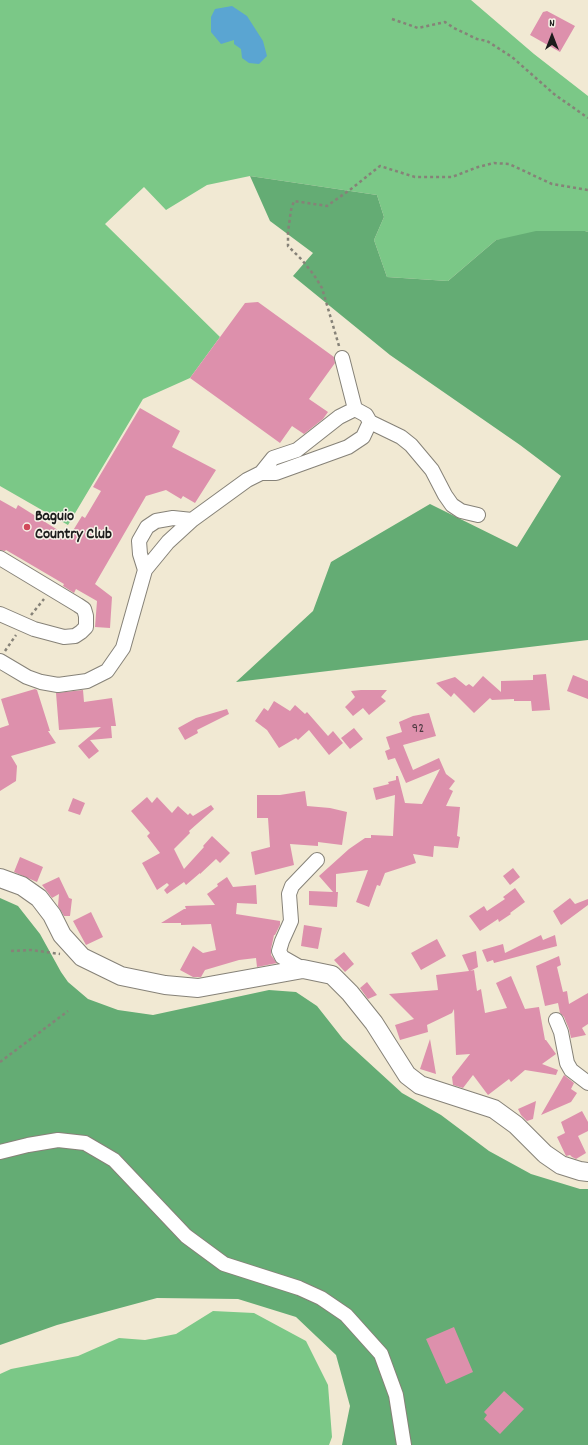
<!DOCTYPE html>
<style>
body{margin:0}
#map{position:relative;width:588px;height:1445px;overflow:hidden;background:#f1e9d3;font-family:Dekko,sans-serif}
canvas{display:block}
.north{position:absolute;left:532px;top:16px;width:40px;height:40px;-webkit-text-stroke:3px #f7f3e8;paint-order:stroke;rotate:0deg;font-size:11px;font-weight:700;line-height:16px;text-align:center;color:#1c1c1c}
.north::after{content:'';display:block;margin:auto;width:14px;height:18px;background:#1c1c1c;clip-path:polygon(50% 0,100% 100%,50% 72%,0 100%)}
</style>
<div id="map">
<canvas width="588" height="1445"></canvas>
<div class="north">N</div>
</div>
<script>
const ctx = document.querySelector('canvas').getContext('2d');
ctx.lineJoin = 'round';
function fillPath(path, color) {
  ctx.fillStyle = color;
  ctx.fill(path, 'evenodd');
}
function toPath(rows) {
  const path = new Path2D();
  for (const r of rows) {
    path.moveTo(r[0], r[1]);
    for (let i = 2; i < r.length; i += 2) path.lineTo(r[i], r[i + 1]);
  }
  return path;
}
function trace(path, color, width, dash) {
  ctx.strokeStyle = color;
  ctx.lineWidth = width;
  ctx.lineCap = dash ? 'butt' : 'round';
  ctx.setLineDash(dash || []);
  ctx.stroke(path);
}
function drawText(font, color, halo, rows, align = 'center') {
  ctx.font = font + ' Dekko,sans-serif';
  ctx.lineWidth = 3;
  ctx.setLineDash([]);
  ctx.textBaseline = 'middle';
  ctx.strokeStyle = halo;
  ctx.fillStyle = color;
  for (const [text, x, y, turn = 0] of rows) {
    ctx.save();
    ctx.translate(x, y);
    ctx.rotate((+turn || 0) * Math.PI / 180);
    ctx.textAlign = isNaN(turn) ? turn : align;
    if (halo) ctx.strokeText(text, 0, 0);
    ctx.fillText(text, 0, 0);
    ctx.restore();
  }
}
fillPath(toPath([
 [0,0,471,0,534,54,588,96,588,232,585,231,496,240,448,281,387,277,374,240,384,217,377,195,250,176,207,185,166,210,144,187,105,224,220,337,190,378,143,399,68,525,0,486],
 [213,1311,254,1313,306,1341,328,1385,332,1437,329,1445,0,1445,0,1374,11,1369,78,1356,119,1338,145,1340,176,1334]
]), '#7bc887');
fillPath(toPath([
 [250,176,377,195,384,217,374,240,387,277,448,281,496,240,536,231,585,231,588,232,588,640,236,682,313,611,331,562,430,504,517,547,561,476,520,445,390,355,293,276,313,253,270,221],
 [0,898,18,906,40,934,61,972,68,982,88,999,118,1010,153,1015,269,990,296,992,317,1006,343,1039,402,1093,441,1115,489,1151,531,1174,580,1189,588,1189,588,1445,342,1445,350,1406,336,1355,296,1317,238,1299,157,1298,57,1325,0,1345]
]), '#64ac74');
fillPath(toPath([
 [232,6,247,16,263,41,267,56,259,64,249,63,242,58,241,49,234,44,234,40,221,44,211,32,211,17,215,9]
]), '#5aa5d2');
fillPath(toPath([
 [547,11,575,26,560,52,530,35,543,12],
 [258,302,334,357,335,363,309,399,328,412,323,419,304,434,292,426,280,443,190,378,245,303],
 [140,408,180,431,172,447,216,470,195,503,183,496,181,499,166,490,146,496,95,584,112,597,110,628,95,627,97,601,76,589,74,593,63,586,64,584,6,550,5,551,0,550,0,500,16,509,18,505,69,537,82,516,85,518,101,491,93,487],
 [546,674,550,710,532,711,531,701,514,701,514,699,492,700,490,698,474,713,454,693,451,697,436,683,455,677,466,686,469,684,473,687,483,676,501,692,501,681,533,680,533,675],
 [573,675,588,681,588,699,567,691],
 [35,689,37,690,50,731,48,731,56,743,11,756,17,766,16,781,0,791,0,728,9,725,1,699],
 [83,690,84,702,112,698,116,726,111,726,112,738,90,740,99,751,89,759,78,746,101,727,59,730,56,693],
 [361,690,387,690,381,697,386,701,369,715,363,708,353,716,345,707,355,697,351,691],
 [274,701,290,711,295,705,305,714,307,712,328,736,333,731,343,743,329,755,309,730,298,740,296,738,279,748,267,730,255,721,264,708,268,711],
 [227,709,229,714,197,730,198,733,185,740,178,728,196,718],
 [429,713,436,736,403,745,413,770,439,758,446,774,455,781,449,789,453,791,446,806,460,807,457,836,460,837,458,848,434,846,433,857,413,854,416,863,385,873,380,886,377,885,369,907,356,902,368,870,336,874,336,892,338,892,337,907,309,905,309,891,333,892,319,876,349,849,365,838,371,838,371,835,393,836,395,795,376,800,373,788,389,784,388,782,396,780,396,776,398,776,405,803,422,804,440,769,406,783,395,758,388,760,385,751,390,749,386,737,402,732,399,722,413,716],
 [354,728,363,739,350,749,341,738],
 [305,791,307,806,330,808,347,812,342,845,318,842,318,846,290,844,294,865,255,875,251,852,270,847,268,818,257,818,257,795,280,795],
 [147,797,152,803,157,797,172,813,178,806,188,815,190,813,193,816,211,805,214,809,189,831,190,833,174,849,184,869,204,847,203,846,212,836,230,853,220,863,216,859,200,874,200,873,186,885,184,882,167,894,164,890,169,885,167,883,157,890,142,863,160,853,147,836,150,833,131,811],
 [73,798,85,803,80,815,68,811],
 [20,857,43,867,37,882,14,872],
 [513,868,520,877,510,885,503,876],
 [59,877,69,898,72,899,70,916,64,916,58,906,59,894,52,898,42,885],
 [227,877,233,887,256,885,257,904,237,903,236,914,280,921,280,925,275,935,274,935,271,949,271,955,277,963,257,967,256,958,239,960,205,970,201,977,193,977,180,970,193,946,203,953,216,950,211,924,181,925,181,923,161,923,184,909,186,909,185,906,215,905,207,894,218,886,217,884],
 [515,888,525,902,510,913,511,914,499,922,498,919,480,931,469,916,484,906,487,911,505,899,503,897],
 [570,898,575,904,588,899,588,905,561,925,553,911],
 [91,912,103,937,86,945,73,921],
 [304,925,322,928,318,949,301,946],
 [541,935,543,940,555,935,557,946,494,963,493,960,487,962,482,950,503,944,505,953],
 [437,939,446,956,421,970,411,953],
 [476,951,478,967,470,971,474,970,477,991,481,989,485,1013,507,1008,496,983,511,976,525,1009,539,1007,545,1040,546,1040,556,1054,542,1064,558,1070,556,1075,525,1070,511,1082,509,1079,488,1095,473,1075,463,1088,453,1085,452,1077,470,1054,456,1055,454,1009,452,1013,427,1025,428,1032,400,1040,395,1025,414,1019,389,994,438,990,436,975,469,971,462,955],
 [344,952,354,964,345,972,334,960],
 [559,956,561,965,557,967,563,992,567,991,569,1004,588,993,588,1024,582,1028,586,1035,571,1038,569,1029,564,1017,560,1013,558,1003,545,1006,536,966],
 [367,982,377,995,368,999,360,988],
 [430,1039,436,1074,420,1069],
 [564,1075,574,1083,571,1089,577,1093,571,1102,541,1115],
 [536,1101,533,1119,527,1121,521,1115,518,1109],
 [582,1111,588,1122,588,1131,578,1136,586,1153,576,1159,572,1157,570,1155,566,1156,557,1137,565,1133,561,1122],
 [454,1327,473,1372,446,1384,426,1339],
 [504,1391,524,1409,500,1434,484,1419,487,1415,484,1412]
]), '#dd90ac');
const minor = toPath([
 [342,358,355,409],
 [261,473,276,473,348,447,363,437,370,422],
 [0,558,78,605,84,609,86,616,86,627,81,632,75,636,64,637,34,629,0,614],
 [145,570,140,554,139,541,147,527,156,521,173,518,192,520],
 [0,661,27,677,41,682,58,685,87,681,107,671,123,648,145,570,168,542,192,520,247,480,261,473,273,458,297,450,339,417,355,409,366,415,370,422,401,437,411,445,432,470,445,495,452,505,461,511,478,515],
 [303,969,282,957,279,951,282,941,291,921,289,894,292,886,317,860],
 [556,1020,561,1032,567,1063,571,1070,588,1083],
 [0,1152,28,1145,58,1140,85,1143,114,1160,186,1236,224,1264,299,1288,321,1298,346,1315,381,1354,396,1395,404,1445]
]);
const major = toPath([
 [0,878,22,886,39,898,52,915,62,935,82,957,121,976,165,985,198,988,303,969,332,975,350,993,374,1023,407,1075,420,1085,494,1109,516,1125,545,1154,561,1165,580,1171,588,1172]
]);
trace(minor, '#868278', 16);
trace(major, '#868278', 20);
trace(toPath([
 [392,19,418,28,445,22,454,28,477,39,487,41,512,57,554,94,588,118],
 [339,346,322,288,314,275,302,260,288,246,288,232,291,210,294,201,327,206,351,189,380,166,415,177,452,177,478,167,494,163,509,164,552,184,588,190],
 [31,615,44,599],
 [5,651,16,635],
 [11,951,31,950,60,954],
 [0,1062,68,1011]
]), '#868278', 2.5, [3, 3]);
trace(minor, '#fff', 14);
trace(major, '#fff', 18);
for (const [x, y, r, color] of [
 [27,527,4,"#d1495b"]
]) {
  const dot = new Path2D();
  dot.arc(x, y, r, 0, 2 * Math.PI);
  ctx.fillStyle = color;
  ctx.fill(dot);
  trace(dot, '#f7f3e8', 1.5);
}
drawText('14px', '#4c3940', null, [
 ["92",418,730]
]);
drawText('bold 16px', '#1c1c1c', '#f7f3e8', [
 ["Baguio",35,518],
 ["Country Club",35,536]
], 'left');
</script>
